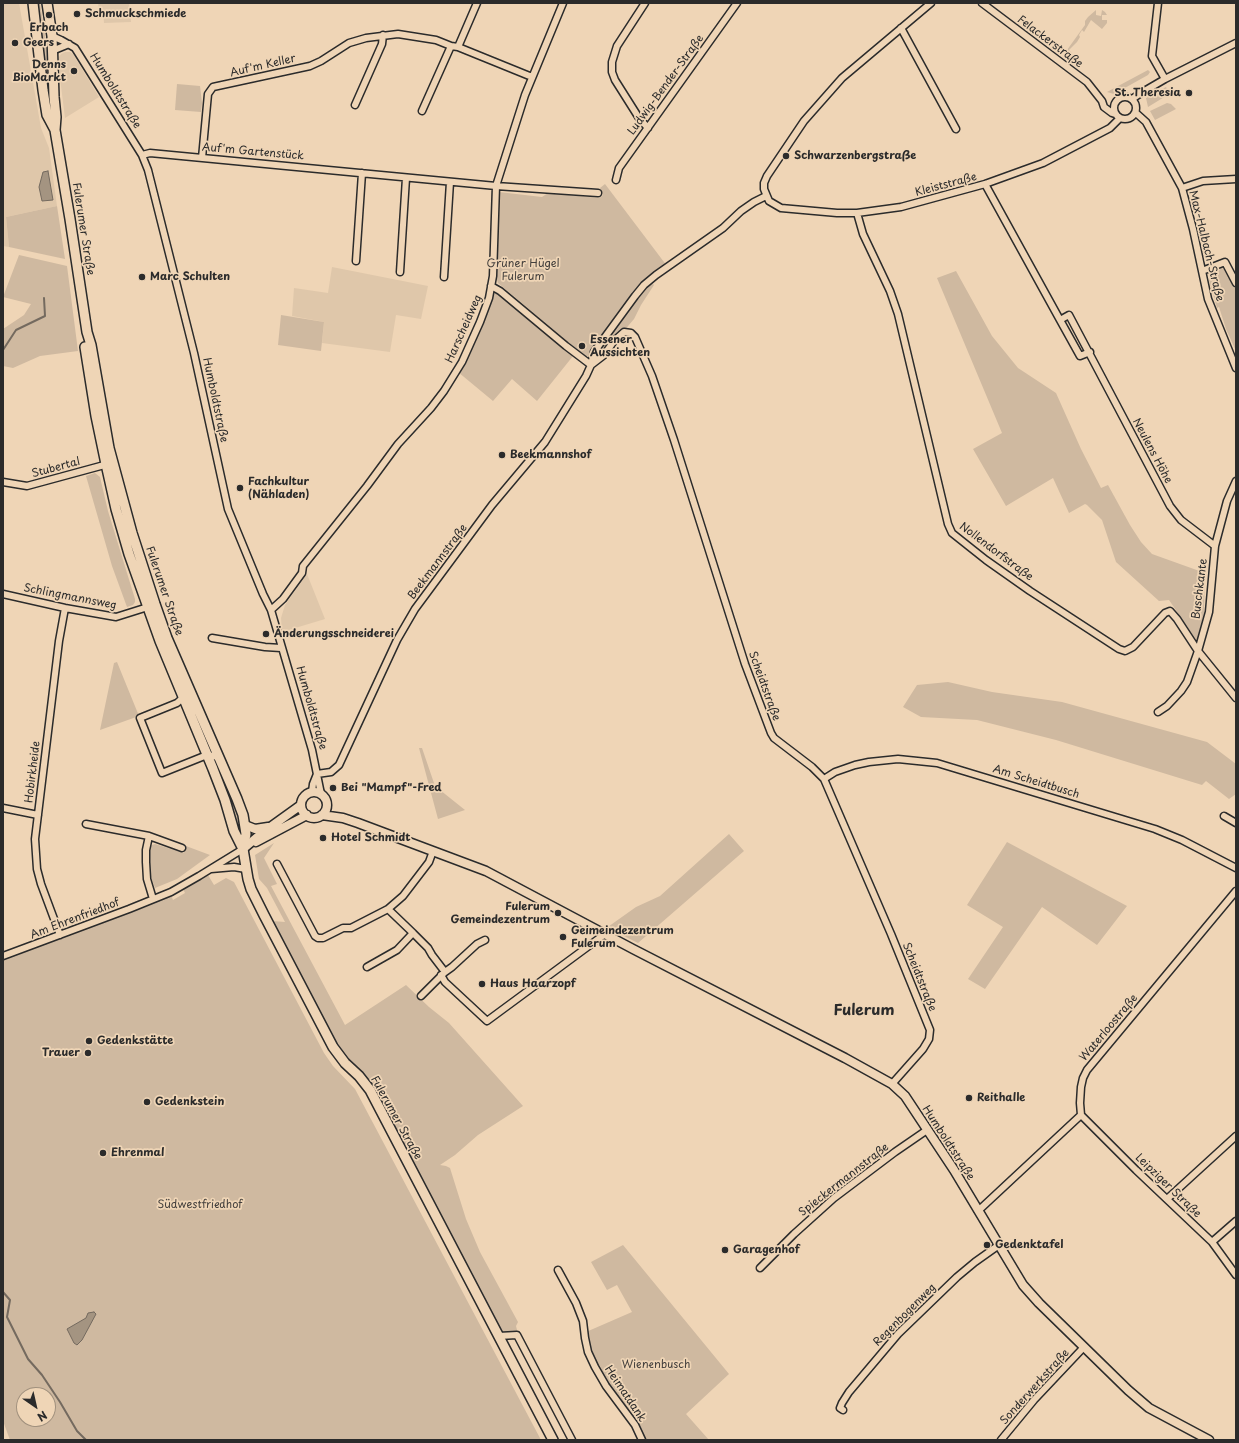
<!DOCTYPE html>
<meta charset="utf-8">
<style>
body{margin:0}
#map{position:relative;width:1239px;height:1443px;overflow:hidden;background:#efd5b6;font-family:"Playpen Sans",sans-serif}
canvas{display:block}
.frame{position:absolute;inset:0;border:4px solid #2b2b2b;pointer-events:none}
.north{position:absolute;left:16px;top:1387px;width:40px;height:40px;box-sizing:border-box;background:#efd5b6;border:1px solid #a1917e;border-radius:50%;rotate:146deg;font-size:11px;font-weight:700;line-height:16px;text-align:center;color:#2b2b2b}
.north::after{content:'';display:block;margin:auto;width:14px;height:18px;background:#2b2b2b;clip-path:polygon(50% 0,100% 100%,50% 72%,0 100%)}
</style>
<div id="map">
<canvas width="1239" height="1443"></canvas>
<div class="frame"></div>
<div class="north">N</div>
</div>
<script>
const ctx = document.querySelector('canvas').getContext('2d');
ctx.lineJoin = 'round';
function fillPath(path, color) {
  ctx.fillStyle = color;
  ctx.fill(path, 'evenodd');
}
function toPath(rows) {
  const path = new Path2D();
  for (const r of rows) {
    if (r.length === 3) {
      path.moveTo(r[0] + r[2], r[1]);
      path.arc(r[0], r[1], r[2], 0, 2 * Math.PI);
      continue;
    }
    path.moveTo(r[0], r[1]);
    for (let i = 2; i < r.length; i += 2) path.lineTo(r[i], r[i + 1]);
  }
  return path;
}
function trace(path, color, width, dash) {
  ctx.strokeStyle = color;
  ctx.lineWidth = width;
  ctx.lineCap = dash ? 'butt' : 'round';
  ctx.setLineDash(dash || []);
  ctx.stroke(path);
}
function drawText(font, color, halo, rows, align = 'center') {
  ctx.font = font + ' "Playpen Sans",sans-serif';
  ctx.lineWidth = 3.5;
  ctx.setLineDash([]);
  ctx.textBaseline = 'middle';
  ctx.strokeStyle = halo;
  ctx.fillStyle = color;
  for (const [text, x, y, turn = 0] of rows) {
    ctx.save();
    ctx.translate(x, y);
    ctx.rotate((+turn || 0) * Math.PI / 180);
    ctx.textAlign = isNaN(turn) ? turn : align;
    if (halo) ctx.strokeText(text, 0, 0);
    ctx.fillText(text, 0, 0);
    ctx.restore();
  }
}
fillPath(toPath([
 [3,3,19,3,41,128,49,148,57,206,6,217,9,247,3,246],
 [98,3,129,3,131,22,104,23,103,9,99,10],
 [65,52,70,52,73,54,99,97,65,118,60,78,59,57,61,54],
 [332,267,428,286,421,319,396,315,390,352,322,343,324,322,292,316,294,288,328,293],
 [307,574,325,619,282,632,281,618,285,605]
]), '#dfc7aa');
fillPath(toPath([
 [37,3,40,3,51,73,50,76,47,76,46,74],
 [1096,10,1096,15,1101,16,1102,10,1105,12,1107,15,1102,15,1102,20,1107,20,1107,23,1102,29,1091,20,1084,32,1082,30,1079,35,1080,37,1077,42,1069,50,1072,53,1071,55,1067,50,1085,25,1085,21,1088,17],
 [1148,70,1150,72,1148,75,1114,94,1107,92],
 [177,84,200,86,202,103,201,112,175,110],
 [1166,87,1167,89,1165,91,1166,95,1166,96,1148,107,1146,98],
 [1167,103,1171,104,1176,109,1155,120,1150,111],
 [605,184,667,266,654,276,593,352,586,357,498,283,496,277,495,238,499,192,542,197,548,193,599,198,602,196,603,194,600,188],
 [57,206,65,259,9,247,6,217],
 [19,255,67,266,78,351,40,356,13,368,3,366,3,329,24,315,31,304,3,297],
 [1222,268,1226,270,1236,288,1236,351,1226,329,1219,307,1217,308,1209,280,1213,275],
 [956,271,992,336,1018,368,1056,393,1081,449,1101,488,1108,485,1130,525,1141,542,1152,554,1205,573,1204,613,1197,641,1169,600,1159,601,1116,562,1102,520,1087,505,1085,504,1069,513,1053,478,1006,506,973,449,1002,433,937,278],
 [650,281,654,285,641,305,634,319,623,332,600,355,598,354,598,350],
 [494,294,500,294,573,356,537,401,512,379,493,401,458,372,486,317,486,312],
 [281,315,324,322,321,351,278,345],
 [95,473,100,477,108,511,135,599,135,602,133,605,127,607,112,566,86,476],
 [117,662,139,716,100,730,114,663],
 [948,682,992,692,1062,702,1207,742,1236,764,1236,794,1229,799,1206,781,1202,785,1056,740,977,720,921,717,903,707,917,685],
 [419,748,422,748,435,786,465,810,438,819],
 [213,759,216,759,235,798,243,833,239,834],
 [729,834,744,851,638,943,618,933,616,935,605,929,636,907,660,896],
 [1007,842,1127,906,1097,945,1042,907,985,989,968,979,1003,927,967,905],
 [274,843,264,858,277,884,271,886,345,1025,406,985,429,1007,449,1023,523,1106,478,1135,455,1155,440,1165,446,1166,450,1168,466,1219,480,1252,518,1322,516,1326,518,1334,502,1335,420,1177,336,1044,272,921,285,922,267,888,259,879,255,855],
 [155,844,184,853,186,846,210,855,177,879,155,888,151,877,150,865,150,847,152,845],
 [208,875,214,885,226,878,234,882,324,1053,333,1066,355,1089,541,1440,10,1440,3,1421,3,959,111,920,150,905,171,895,173,900,185,893,183,889],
 [24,1395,48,1395,48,1419,24,1419],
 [623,1245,729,1374,686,1414,709,1440,645,1440,629,1411,602,1375,589,1351,586,1332,632,1312,617,1285,607,1290,591,1262]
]), '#cfb9a0');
const water = toPath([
 [48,171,53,200,42,201,39,187,43,172,48,171],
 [94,1312,96,1314,82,1340,77,1345,74,1343,67,1329,86,1318,88,1313,94,1312]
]);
fillPath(water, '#a49481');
trace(water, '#746a5f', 1);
trace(toPath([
 [3,350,16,330,45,316,44,298],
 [3,1292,10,1300,7,1317,28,1359,42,1375,60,1402,77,1431,86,1440]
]), '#746a5f', 2);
const minor = toPath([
 [645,3,617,46,612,62,612,72,615,80,639,118,648,128],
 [931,3,842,78,804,121,767,176,764,183,764,189,769,201,781,208,837,213,857,213,901,207,985,184,1043,163,1110,128,1120,118],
 [982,3,1087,82,1102,101,1104,107,1112,113,1115,114],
 [1158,3,1152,56,1165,79],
 [901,28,956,129],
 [52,36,61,40,75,48,142,155,148,170,194,353,228,509,263,594,271,610,312,750,321,794],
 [458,47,477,3],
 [52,51,69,44],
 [1125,108,11],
 [1132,99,1141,93,1165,79,1236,43],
 [355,105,382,44,383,35],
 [422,111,451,46],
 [1136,113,1146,122,1182,188,1193,229,1208,299,1236,368],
 [142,155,150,153,496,186,598,193],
 [202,158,208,94,213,87,310,66,321,61,349,43,366,38,398,34,436,40,451,46,458,47,532,77],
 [616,180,619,168,737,3],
 [985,184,1060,320,1069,315,1170,506,1181,520,1215,546],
 [1182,188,1203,181,1236,179],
 [857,213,863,234,890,291,898,314,948,524,952,533,986,560,1030,591,1119,649,1125,651,1133,647,1165,613,1170,611,1177,619,1198,651,1236,698],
 [356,261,362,173],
 [1202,271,1225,262,1236,283],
 [400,272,406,178],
 [444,277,450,182],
 [491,286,500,291,566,346,591,365],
 [1060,320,1080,356,1090,352],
 [591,365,604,355,614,341,624,332,631,333,635,337,652,376,674,440,745,664,771,733,774,738,812,767,824,779,891,934,930,1030,929,1039,923,1049,892,1084],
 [3,482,27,486,108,464],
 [3,594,65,608,116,617,151,606],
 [271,610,283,599,302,573,303,566,367,486,398,444,431,408,444,391,462,362,480,322,489,298,493,276,496,186,525,95,563,3],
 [212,638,265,647,281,648],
 [186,695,177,703,140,718,162,773,207,755,219,757],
 [1158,712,1167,706,1181,691,1187,682,1198,651,1209,612,1215,546,1227,501,1236,481],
 [317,774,331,772,339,765,397,640,415,609,492,505,545,442,586,376,591,365,594,352,635,296,644,285,656,275,723,228,741,211,754,202,766,196],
 [824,779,835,772,855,765,869,762,898,759,937,763,1155,829,1182,840,1236,868],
 [312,792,313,784,317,774],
 [3,808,38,815],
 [1224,816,1236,823],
 [86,824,149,836,182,848],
 [149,836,146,850,146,862,147,879,153,899],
 [277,864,315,936,318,938,323,938,343,928,351,928,388,909,403,896,429,862,433,851],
 [211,869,234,867,246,869],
 [413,933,428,948,432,955,445,972],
 [60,935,41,884,37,869,35,839,59,641,65,608],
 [3,956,129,909,171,892,199,876,243,849],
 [367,967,397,950,413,933,388,909],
 [441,975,445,982,487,1021,605,934],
 [421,996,445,972,452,967,477,944,485,940],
 [1081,1115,1080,1103,1081,1087,1083,1078,1087,1070,1236,891],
 [1081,1115,1136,1170,1212,1242,1236,1275],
 [1167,1199,1236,1136],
 [978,1211,1081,1115],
 [1212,1242,1236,1221],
 [760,1268,794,1234,834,1198,895,1152,927,1130],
 [558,1270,576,1303,583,1321,585,1338,588,1352,595,1367,606,1386,635,1425,642,1440],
 [499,1336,517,1335,572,1440],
 [843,1410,840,1408,842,1403,849,1392,898,1334,957,1277,975,1262,999,1245],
 [1001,1440,1034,1400,1084,1347]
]);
const tertiary = toPath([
 [314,805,13],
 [322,815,343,818,358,823,486,871,633,949,845,1058,892,1084,905,1096,954,1170,1023,1285,1039,1303,1128,1390,1149,1408,1209,1440],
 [245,825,255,829,268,827],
 [256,842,307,815],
 [243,849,262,833,301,805]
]);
const secondary = toPath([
 [33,3,43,90,47,115,55,130],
 [47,3,52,36,54,97,56,117,55,130,70,219,87,332,91,345,109,448,132,533,155,604,167,638,237,799,243,815,246,834,243,849,248,879,251,889,264,915,333,1047,345,1063,359,1076,370,1090,553,1440],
 [85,347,96,416,106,464,116,509,129,554,160,641,213,769,225,800,234,831,243,849]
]);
trace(minor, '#2b2b2b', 9);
trace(tertiary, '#2b2b2b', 11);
trace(secondary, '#2b2b2b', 12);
trace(minor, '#efd5b6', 6);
trace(tertiary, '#efd5b6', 8);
trace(secondary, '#efd5b6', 9);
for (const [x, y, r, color] of [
 [77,14,4,"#2b2b2b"],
 [49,15,4,"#2b2b2b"],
 [15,43,4,"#2b2b2b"],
 [74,71,4,"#2b2b2b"],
 [1189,93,4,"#2b2b2b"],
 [786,156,4,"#2b2b2b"],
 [142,277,4,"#2b2b2b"],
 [582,346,4,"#2b2b2b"],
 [502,455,4,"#2b2b2b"],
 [240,488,4,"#2b2b2b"],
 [266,634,4,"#2b2b2b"],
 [333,788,4,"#2b2b2b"],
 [323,838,4,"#2b2b2b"],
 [558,913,4,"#2b2b2b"],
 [563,937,4,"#2b2b2b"],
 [482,984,4,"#2b2b2b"],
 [89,1041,4,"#2b2b2b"],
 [88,1053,4,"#2b2b2b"],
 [969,1098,4,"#2b2b2b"],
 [147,1102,4,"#2b2b2b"],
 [103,1153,4,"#2b2b2b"],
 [987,1245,4,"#2b2b2b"],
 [725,1250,4,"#2b2b2b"]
]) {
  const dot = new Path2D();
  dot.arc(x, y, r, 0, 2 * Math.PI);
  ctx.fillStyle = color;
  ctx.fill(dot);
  trace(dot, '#efd5b6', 1.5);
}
drawText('bold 11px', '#2b2b2b', '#efd5b6', [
 ["Schmuckschmiede",85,14],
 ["Erbach",49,28,"center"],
 ["Geers",23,43],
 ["Denns",66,65,"right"],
 ["BioMarkt",66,78,"right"],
 ["St. Theresia",1181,93,"right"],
 ["Schwarzenbergstraße",794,156],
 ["Marc Schulten",150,277],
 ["Essener",590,340],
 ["Aussichten",590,353],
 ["Beekmannshof",510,455],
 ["Fachkultur",248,482],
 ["(Nähladen)",248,495],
 ["Änderungsschneiderei",274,634],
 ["Bei \"Mampf\"-Fred",341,788],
 ["Hotel Schmidt",331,838],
 ["Fulerum",550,907,"right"],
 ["Gemeindezentrum",550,920,"right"],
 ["Geimeindezentrum",571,931],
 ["Fulerum",571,944],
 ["Haus Haarzopf",490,984],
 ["Gedenkstätte",97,1041],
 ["Trauer",80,1053,"right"],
 ["Reithalle",977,1098],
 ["Gedenkstein",155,1102],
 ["Ehrenmal",111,1153],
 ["Gedenktafel",995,1245],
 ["Garagenhof",733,1250]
], 'left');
drawText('11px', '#2b2b2b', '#efd5b6', [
 ["Felackerstraße",1050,42,37],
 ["Auf'm Keller",263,66,-13],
 ["Ludwig-Bender-Straße",666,85,-54],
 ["Humboldtstraße",115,91,58],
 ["Auf'm Gartenstück",253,152,5],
 ["Kleiststraße",946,185,-15],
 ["Fulerumer Straße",83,229,81],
 ["Max-Halbach-Straße",1206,246,76],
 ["Harscheidweg",464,329,-66],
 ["Humboldtstraße",215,400,78],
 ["Neulens Höhe",1152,451,62],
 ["Stubertal",56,468,-15],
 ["Nollendorfstraße",996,552,37],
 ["Beekmannstraße",438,562,-53],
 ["Buschkante",1200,589,-83],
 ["Fulerumer Straße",164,591,71],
 ["Schlingmannsweg",70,597,11],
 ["Scheidtstraße",764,686,70],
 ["Humboldtstraße",311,708,74],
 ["Hobirkheide",33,772,-83],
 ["Am Scheidtbusch",1036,782,17],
 ["Am Ehrenfriedhof",75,919,-21],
 ["Scheidtstraße",919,977,68],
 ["Waterloostraße",1109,1028,-50],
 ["Fulerumer Straße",396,1118,61],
 ["Humboldtstraße",948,1143,57],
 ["Spieckermannstraße",844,1180,-38],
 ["Leipziger Straße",1168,1186,44],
 ["Regenbogenweg",905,1315,-45],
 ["Sonderwerkstraße",1035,1387,-48],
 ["Heimatdank",625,1394,56]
]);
drawText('11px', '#44403d', '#efd5b6', [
 ["Grüner Hügel",523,264],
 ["Fulerum",523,277],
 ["Südwestfriedhof",200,1205],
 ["Wienenbusch",656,1365]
]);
drawText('bold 15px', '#2b2b2b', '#efd5b6', [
 ["Fulerum",864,1011]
]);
</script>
